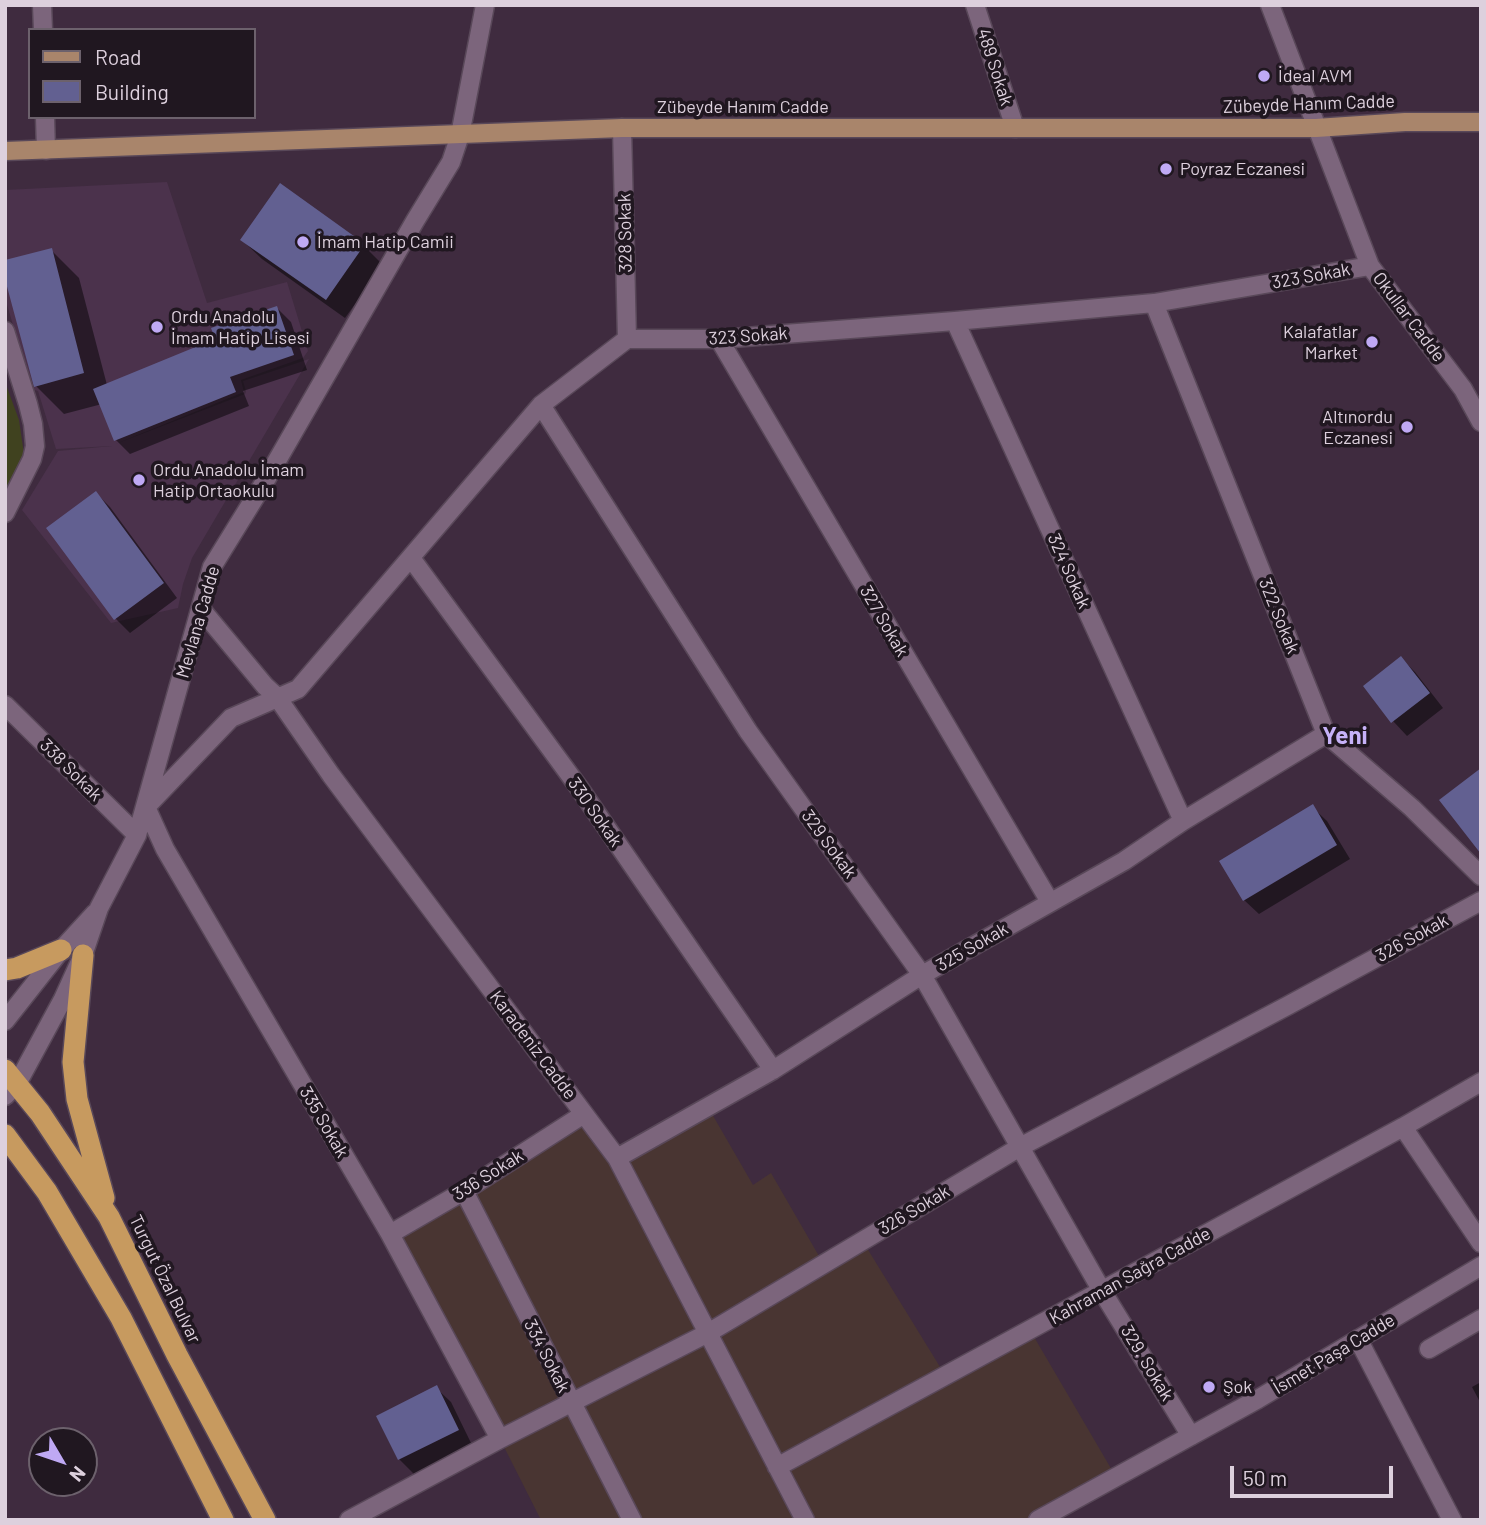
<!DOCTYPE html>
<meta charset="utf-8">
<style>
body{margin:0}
#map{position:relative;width:1486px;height:1525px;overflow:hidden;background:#3f2b3f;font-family:Barlow,sans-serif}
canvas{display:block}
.frame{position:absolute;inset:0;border:7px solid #ddd0dd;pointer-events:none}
.legend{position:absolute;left:28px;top:28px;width:228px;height:91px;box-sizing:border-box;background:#201720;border:2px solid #6c616c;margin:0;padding:9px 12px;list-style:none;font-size:21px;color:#ddd0dd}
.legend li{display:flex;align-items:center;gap:14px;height:35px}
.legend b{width:35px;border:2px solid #6c616c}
.north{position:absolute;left:28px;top:1427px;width:70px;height:70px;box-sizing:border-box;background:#201720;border:2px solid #6c616c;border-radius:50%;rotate:129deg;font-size:19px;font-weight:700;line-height:28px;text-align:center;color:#ddd0dd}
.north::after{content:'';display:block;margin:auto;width:24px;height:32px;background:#bfa9f4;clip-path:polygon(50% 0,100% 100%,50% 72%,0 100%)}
.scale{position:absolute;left:1230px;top:1466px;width:163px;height:32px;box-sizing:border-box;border:4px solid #ddd0dd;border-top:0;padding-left:9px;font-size:21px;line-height:24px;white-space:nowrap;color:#ddd0dd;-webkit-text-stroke:5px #201720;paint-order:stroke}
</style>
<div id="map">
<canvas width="1486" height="1525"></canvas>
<div class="frame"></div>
<ul class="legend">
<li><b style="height:9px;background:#a9856b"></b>Road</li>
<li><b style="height:19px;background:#626091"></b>Building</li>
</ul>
<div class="north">N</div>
<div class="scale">50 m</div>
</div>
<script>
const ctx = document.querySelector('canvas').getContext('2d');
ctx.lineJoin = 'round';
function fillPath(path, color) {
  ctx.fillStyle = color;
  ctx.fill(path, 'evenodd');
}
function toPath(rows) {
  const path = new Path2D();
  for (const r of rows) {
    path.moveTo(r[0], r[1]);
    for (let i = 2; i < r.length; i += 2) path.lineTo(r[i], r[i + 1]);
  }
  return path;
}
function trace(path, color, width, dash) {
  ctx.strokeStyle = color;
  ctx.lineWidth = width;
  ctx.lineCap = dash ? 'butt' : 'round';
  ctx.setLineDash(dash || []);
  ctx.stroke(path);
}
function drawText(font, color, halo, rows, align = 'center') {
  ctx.font = font + ' Barlow,sans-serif';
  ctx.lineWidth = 7;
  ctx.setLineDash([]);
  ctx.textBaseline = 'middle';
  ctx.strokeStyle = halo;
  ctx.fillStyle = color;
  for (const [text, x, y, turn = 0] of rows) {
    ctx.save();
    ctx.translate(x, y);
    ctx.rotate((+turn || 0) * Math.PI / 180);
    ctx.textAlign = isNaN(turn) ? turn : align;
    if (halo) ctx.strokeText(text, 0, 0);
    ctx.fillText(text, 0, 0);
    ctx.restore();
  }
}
fillPath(toPath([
 [167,182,207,303,287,282,308,351,303,358,241,380,244,392,113,445,245,394,246,392,243,381,309,359,192,558,183,584,178,608,111,623,22,510,58,451,112,446,56,449,38,391,32,389,5,298,5,190]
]), '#4b324c');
fillPath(toPath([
 [708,1107,753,1185,771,1173,823,1263,862,1240,945,1375,1030,1330,1116,1477,1030,1520,541,1520,500,1439,390,1234,584,1114,617,1157]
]), '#493532');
fillPath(toPath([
 [5,382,19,420,24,454,5,493]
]), '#40421f');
fillPath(toPath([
 [280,186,364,246,383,265,345,318,262,259,242,240],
 [51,250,79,278,107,385,217,340,277,308,291,322,307,370,243,391,249,406,130,454,116,440,102,404,64,414,36,386],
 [96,493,110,507,177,598,130,633,116,619],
 [1401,658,1415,672,1443,708,1407,736,1393,721],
 [1312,807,1327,821,1350,859,1259,914,1244,900,1221,862],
 [1481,1382,1481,1404,1472,1387],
 [436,1388,451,1402,472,1445,414,1474,399,1459]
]), '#0007');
fillPath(toPath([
 [280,183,365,244,326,300,240,240],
 [52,248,84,373,34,387,5,279,5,260],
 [277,306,294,355,230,377,236,392,114,441,93,389,215,339,211,328],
 [96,491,164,583,114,620,46,528],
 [1401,656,1430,693,1391,723,1363,686],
 [1481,768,1481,854,1439,800],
 [1313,804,1337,845,1243,901,1219,861],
 [437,1385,459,1430,398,1460,376,1416]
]), '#626091');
const minor = toPath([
 [42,5,43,30],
 [975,5,1015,128],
 [1270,5,1370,266,1463,389,1481,422],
 [45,117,46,150],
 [622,128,627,339],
 [1154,303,1326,734,1412,808,1481,876],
 [955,321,1183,821],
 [5,331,28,404,33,424,35,446,32,459,5,513],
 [719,339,1050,902],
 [541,405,748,731,922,975,1102,1291,1191,1436],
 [411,558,580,789,773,1070],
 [201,609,265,686,277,697,331,775,617,1158,805,1520],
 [5,705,137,835],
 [5,1021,61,950,95,913],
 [5,1096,17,1084,63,999,83,955,99,908,137,835,212,567,267,478,415,221,451,162,460,135,485,5],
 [1403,1127,1481,1243],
 [617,1158,773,1070,922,975,1124,861,1183,821,1326,734],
 [464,1191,632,1520],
 [390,1234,464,1191,584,1114],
 [1358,1339,1452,1520],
 [1429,1349,1481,1319],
 [500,1439,390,1234,165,849,146,807,231,718,298,689,541,405,627,339,719,339,955,321,1154,303,1370,266],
 [777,1467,1403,1127,1481,1082],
 [349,1520,500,1439,708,1333,1020,1147,1287,1006,1481,901],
 [1038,1520,1258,1399,1481,1266]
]);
const major = toPath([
 [5,151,622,128,1316,128,1405,122,1481,122]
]);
const highway = toPath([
 [83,955,73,1062,77,1099,104,1198],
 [5,970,17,968,61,950],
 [5,1070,40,1113,109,1217,177,1355,265,1520],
 [5,1135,47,1192,121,1318,223,1520]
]);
trace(minor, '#594859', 21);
trace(major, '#594859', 21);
trace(highway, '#594859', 24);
trace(minor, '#7c657c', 18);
trace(major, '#a9856b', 18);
trace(highway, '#c79a5f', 21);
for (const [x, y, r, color] of [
 [1264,76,7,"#bfa9f4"],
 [1166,169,7,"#bfa9f4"],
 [303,242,7,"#bfa9f4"],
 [157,327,7,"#bfa9f4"],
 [1372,342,7,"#bfa9f4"],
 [1407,427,7,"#bfa9f4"],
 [139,480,7,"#bfa9f4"],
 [1209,1387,7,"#bfa9f4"]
]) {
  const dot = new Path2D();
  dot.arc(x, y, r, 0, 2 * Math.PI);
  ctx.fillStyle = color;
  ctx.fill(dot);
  trace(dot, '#201720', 2.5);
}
drawText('18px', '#ddd0dd', '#201720', [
 ["489 Sokak",995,67,72],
 ["Zübeyde Hanım Cadde",1309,104,-2],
 ["Zübeyde Hanım Cadde",743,107],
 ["328 Sokak",625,233,-91],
 ["323 Sokak",1311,276,-10],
 ["Okullar Cadde",1409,317,53],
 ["323 Sokak",748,336,-4],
 ["324 Sokak",1069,571,66],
 ["322 Sokak",1279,616,68],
 ["327 Sokak",884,621,60],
 ["Mevlana Cadde",198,622,-74],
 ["338 Sokak",71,770,45],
 ["330 Sokak",595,812,55],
 ["329 Sokak",829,844,54],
 ["326 Sokak",1412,938,-29],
 ["325 Sokak",972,947,-30],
 ["Karadeniz Cadde",533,1045,53],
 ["335 Sokak",324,1122,60],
 ["336 Sokak",488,1175,-32],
 ["326 Sokak",914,1210,-31],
 ["Kahraman Sağra Cadde",1130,1276,-29],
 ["Turgut Özal Bulvar",165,1279,64],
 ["İsmet Paşa Cadde",1334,1354,-31],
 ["334 Sokak",547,1356,63],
 ["329. Sokak",1147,1363,59]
]);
drawText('18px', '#ddd0dd', '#201720', [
 ["İdeal AVM",1278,76],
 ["Poyraz Eczanesi",1180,169],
 ["İmam Hatip Camii",317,242],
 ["Ordu Anadolu",171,317],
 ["İmam Hatip Lisesi",171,338],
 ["Kalafatlar",1358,332,"right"],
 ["Market",1358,353,"right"],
 ["Altınordu",1393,417,"right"],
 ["Eczanesi",1393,438,"right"],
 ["Ordu Anadolu İmam",153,470],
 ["Hatip Ortaokulu",153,491],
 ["Şok",1223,1387]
], 'left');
drawText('bold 24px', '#c6b2f8', '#201720', [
 ["Yeni",1345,736]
]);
</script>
